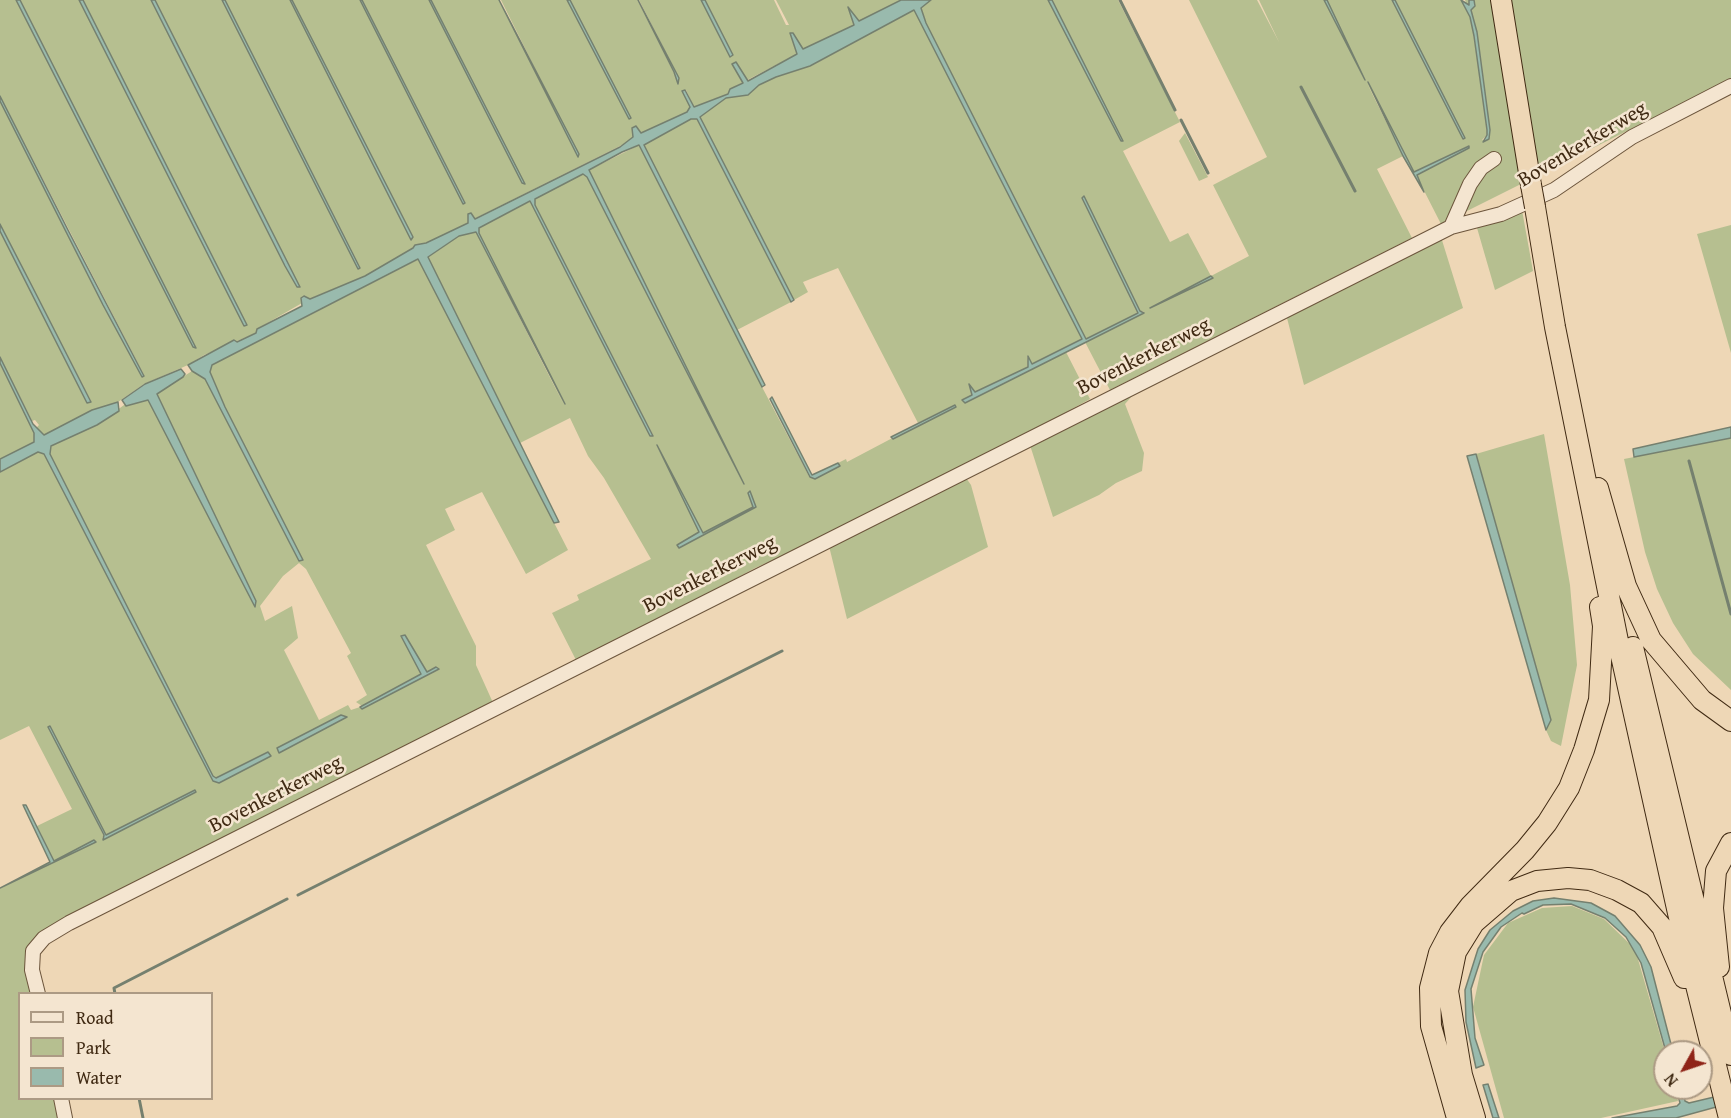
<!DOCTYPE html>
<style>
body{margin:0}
#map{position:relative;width:1731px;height:1118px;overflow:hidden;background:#eed7b6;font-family:"Gentium Book Plus",serif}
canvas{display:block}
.legend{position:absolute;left:18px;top:992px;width:195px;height:108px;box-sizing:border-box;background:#f4e5d0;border:2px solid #ac9a84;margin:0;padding:8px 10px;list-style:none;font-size:18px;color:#402a13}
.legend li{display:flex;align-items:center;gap:12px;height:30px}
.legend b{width:30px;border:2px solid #ac9a84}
.north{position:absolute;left:1653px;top:1040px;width:60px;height:60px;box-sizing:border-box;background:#f4e5d0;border:2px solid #ac9a84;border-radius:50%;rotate:230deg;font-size:16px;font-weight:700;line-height:24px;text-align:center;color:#402a13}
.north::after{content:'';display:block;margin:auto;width:21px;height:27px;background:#8f2418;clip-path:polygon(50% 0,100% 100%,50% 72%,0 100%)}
</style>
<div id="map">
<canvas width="1731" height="1118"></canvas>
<ul class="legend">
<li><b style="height:8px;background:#f4e5d0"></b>Road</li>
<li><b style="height:16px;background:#b6bf90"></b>Park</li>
<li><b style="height:16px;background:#99baad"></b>Water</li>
</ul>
<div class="north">N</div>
</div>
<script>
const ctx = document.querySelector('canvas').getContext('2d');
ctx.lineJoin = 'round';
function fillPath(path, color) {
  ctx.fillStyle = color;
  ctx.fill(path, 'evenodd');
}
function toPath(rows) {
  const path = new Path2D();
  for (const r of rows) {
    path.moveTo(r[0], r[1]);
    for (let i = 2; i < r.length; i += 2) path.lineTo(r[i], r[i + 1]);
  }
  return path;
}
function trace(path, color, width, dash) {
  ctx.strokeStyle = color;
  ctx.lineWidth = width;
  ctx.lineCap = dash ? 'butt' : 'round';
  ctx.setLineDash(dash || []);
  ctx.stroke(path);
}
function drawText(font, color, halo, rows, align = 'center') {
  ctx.font = font + ' "Gentium Book Plus",serif';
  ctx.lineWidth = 5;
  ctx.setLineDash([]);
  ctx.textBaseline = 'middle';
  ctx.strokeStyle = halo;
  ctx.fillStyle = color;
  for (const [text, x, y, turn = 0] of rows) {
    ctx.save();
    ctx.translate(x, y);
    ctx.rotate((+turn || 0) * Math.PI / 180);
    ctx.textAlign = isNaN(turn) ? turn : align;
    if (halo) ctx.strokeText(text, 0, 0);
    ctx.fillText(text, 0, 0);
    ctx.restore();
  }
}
fillPath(toPath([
 [0,0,16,0,195,348,20,0,79,0,247,325,83,0,151,0,285,266,300,287,155,0,222,0,358,269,360,267,225,0,290,0,411,239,413,237,292,0,360,0,463,203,465,202,362,0,429,0,524,183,431,0,499,0,579,157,501,0,567,0,629,119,631,118,570,0,638,0,679,83,679,78,639,0,701,0,730,57,732,55,705,0,774,0,786,25,789,25,776,0,901,0,859,22,850,9,854,25,803,49,793,33,790,33,797,54,730,89,728,94,694,107,686,90,682,91,690,107,688,112,474,219,471,213,469,223,426,243,415,245,414,248,365,276,309,299,257,329,256,333,204,355,188,365,144,384,118,402,92,410,45,436,36,428,39,425,35,420,32,421,0,357,0,231,87,403,91,401,0,224,0,101,103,305,142,376,144,375,0,96],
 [931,0,1048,0,1122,141,1052,0,1118,0,1180,122,1123,151,1170,242,1188,233,1211,276,1249,256,1213,185,1267,157,1189,0,1257,0,1279,42,1259,0,1324,0,1365,80,1327,0,1392,0,1463,139,1395,0,1461,0,1470,17,1474,36,1487,130,1487,135,1482,140,1489,139,1490,130,1477,32,1465,0,1731,0,1731,79,1441,224,1416,175,1469,148,1468,146,1414,172,1367,83,1403,156,1377,169,1412,238,1110,390,1085,342,1144,311,1140,311,1084,196,1082,198,1138,313,1086,339,942,55,940,58,1083,339,1032,364,1027,356,1029,367,974,392,970,384,973,395,963,400,965,403,1066,352,1090,399,1013,442,827,536,755,568,662,619,576,660,552,613,579,600,577,595,651,559,604,478,588,456,570,418,520,443,428,257,459,236,476,232,564,405,479,233,479,228,531,201,650,436,653,435,535,205,534,199,583,174,587,177,743,482,591,179,589,170,639,145,762,387,809,476,815,479,840,466,838,463,846,459,847,462,955,405,918,423,838,268,803,282,808,292,794,300,700,117,725,98,748,95,759,85,776,77,811,66],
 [691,119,697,119,791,302,737,330,644,145],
 [1185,133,1208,177,1199,181,1179,141],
 [1520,199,1533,271,1495,290,1475,221],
 [1731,225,1731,353,1697,234],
 [1441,237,1463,308,1304,385,1286,314],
 [419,259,568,550,526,574,482,492,445,509,455,530,426,545,476,646,476,665,494,705,27,950,25,963,32,993,20,994,20,1098,55,1099,60,1118,0,1118,0,888,96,842,94,840,54,861,37,826,72,809,29,726,0,740,0,472,38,452,44,454,213,781,271,756,268,753,216,778,213,776,50,454,51,446,97,425,124,405,148,399,255,606,256,601,157,394,192,371,205,379,299,561,303,560,225,407,210,372,212,365],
 [299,563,306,569,351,653,347,656,367,695,356,702,362,706,421,674,405,635,427,672,362,709,360,707,351,710,348,705,319,720,284,650,298,638,292,606,265,621,260,606,283,576],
 [50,726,106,835,195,790,102,838,104,836,48,727],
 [0,363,34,433,34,442,0,459],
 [1130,391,1132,396,1125,404,1144,453,1142,471,1116,483,1099,495,1053,517,1029,442],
 [1544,434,1570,585,1577,665,1561,746,1551,741,1546,730,1551,720,1476,454],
 [1731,438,1731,690,1693,654,1673,623,1657,589,1645,552,1624,459],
 [964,475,971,485,988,547,847,619,828,542],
 [1572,906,1604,919,1635,949,1665,1052,1665,1088,1674,1088,1678,1101,1601,1118,1504,1118,1473,1007,1484,955,1508,923,1542,908]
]), '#b6bf90');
const water = toPath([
 [16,0,20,0,196,348,193,347,16,0],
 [79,0,83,0,247,325,244,326,79,0],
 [151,0,155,0,300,287,297,287,285,266,151,0],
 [222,0,225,0,360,268,358,269,222,0],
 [290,0,292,0,413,237,411,240,290,0],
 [360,0,362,0,465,203,463,204,360,0],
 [429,0,431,0,525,184,522,183,429,0],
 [499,0,579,154,578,157,573,147,499,0],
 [567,0,570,0,631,118,629,119,567,0],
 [638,0,679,78,678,84,674,72,638,0],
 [701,0,705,0,733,55,730,57,701,0],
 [901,0,931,0,921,8,926,23,1086,339,1138,313,1082,198,1084,196,1140,311,1144,313,965,403,962,400,972,395,969,384,975,392,1028,367,1028,356,1032,364,1082,339,914,10,810,66,776,77,759,85,748,95,726,98,700,117,794,300,791,302,697,119,691,119,644,145,765,385,762,387,639,145,622,152,589,170,744,484,587,177,583,174,535,199,535,205,653,436,650,436,530,201,479,228,479,233,565,404,476,232,459,236,428,257,559,522,554,523,418,259,212,365,210,372,225,407,303,560,299,561,205,379,192,371,188,365,234,340,237,342,256,333,257,329,302,306,301,298,304,296,310,299,365,276,413,248,415,245,426,243,468,223,468,214,471,213,475,219,620,147,633,137,632,128,636,126,641,133,687,112,690,107,682,91,685,90,694,107,728,94,730,89,743,83,732,64,736,62,748,81,797,54,790,33,793,33,803,49,854,25,848,7,859,21,901,0],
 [1048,0,1052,0,1123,141,1121,141,1048,0],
 [1324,0,1327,0,1365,80,1324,0],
 [1392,0,1395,0,1465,138,1463,139,1392,0],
 [1461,0,1469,5,1469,0,1474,0,1475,6,1471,10,1477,32,1490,130,1489,139,1483,142,1487,135,1487,130,1474,36,1470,17,1461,0],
 [1368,82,1414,172,1469,146,1469,148,1417,175,1424,192,1403,156,1368,82],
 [0,96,69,232,144,376,142,377,103,305,0,101,0,96],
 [0,224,33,288,91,402,87,403,0,231,0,224],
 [1211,276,1213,278,1150,308,1211,276],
 [0,357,33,424,44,435,92,410,118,402,119,411,97,425,51,446,50,454,213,776,216,778,268,752,271,756,219,783,213,781,44,454,38,452,0,472,0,459,34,442,34,433,0,363,0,357],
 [181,369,185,374,183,377,157,394,256,601,255,607,148,400,126,406,122,400,145,384,181,369],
 [772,397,812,475,838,463,840,466,815,479,810,477,770,399,772,397],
 [955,405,956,407,893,439,891,437,955,405],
 [1731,427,1731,438,1634,457,1633,449,1731,427],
 [657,445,703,533,753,507,748,493,750,491,756,507,679,548,677,545,699,532,657,445],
 [1476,454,1551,720,1546,730,1467,456,1476,454],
 [405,635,427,672,436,667,439,669,362,709,360,707,421,674,401,636,405,635],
 [341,715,347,717,279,753,277,748,341,715],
 [50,726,106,835,195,790,196,792,103,840,104,835,48,727,50,726],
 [23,805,26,805,54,861,94,840,96,842,0,888,50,862,23,805],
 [1554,898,1591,903,1615,916,1640,945,1651,967,1673,1052,1666,1052,1641,963,1626,937,1605,918,1571,904,1543,905,1524,914,1522,913,1501,927,1483,952,1471,989,1475,1038,1484,1065,1476,1068,1466,1022,1465,990,1478,949,1490,930,1513,911,1533,901,1554,898],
 [1488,1084,1499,1118,1493,1118,1483,1085,1488,1084],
 [1676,1088,1682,1088,1685,1101,1689,1103,1731,1093,1731,1103,1676,1118,1612,1118,1677,1106,1680,1103,1676,1088]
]);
fillPath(water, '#99baad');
trace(water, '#75806f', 1.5);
trace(toPath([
 [1120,0,1175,110],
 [1301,87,1355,191],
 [1181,120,1208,173],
 [1689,461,1731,614],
 [298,895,782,651],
 [115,994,114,988,287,899],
 [139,1098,143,1118]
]), '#75806f', 3);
const minor = toPath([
 [1451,227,1470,184,1481,168,1494,159],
 [38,994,32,970,33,951,44,938,69,923,1451,227,1501,214,1554,190,1632,137,1731,86],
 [61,1098,65,1118]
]);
const highway = toPath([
 [1501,0,1531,185],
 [1535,207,1555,327,1620,651,1678,913,1729,1118],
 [1598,488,1626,586,1651,640,1702,700,1731,721],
 [1633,647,1731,1055],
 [1719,967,1713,908,1716,871,1731,843],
 [1457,1118,1431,1026,1430,988,1439,953,1450,932,1470,906,1525,850,1547,823,1569,788,1584,750,1599,700,1603,626,1600,607],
 [1475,1118,1462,1075,1448,991,1456,952,1474,923,1511,891,1537,881,1568,878,1590,880,1617,890,1641,903,1662,927,1684,978]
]);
trace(minor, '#6c553c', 16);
trace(highway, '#402a13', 22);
trace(minor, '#f4e5d0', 14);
trace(highway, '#eed7b6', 20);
const highwayBridge = toPath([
 [1531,185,1535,207]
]);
trace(highwayBridge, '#402a13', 22, []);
trace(highwayBridge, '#eed7b6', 20);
drawText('21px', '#402a13', '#f4e5d0', [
 ["Bovenkerkerweg",1583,145,-31],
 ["Bovenkerkerweg",1144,357,-27],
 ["Bovenkerkerweg",710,575,-27],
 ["Bovenkerkerweg",276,795,-27]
]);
</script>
